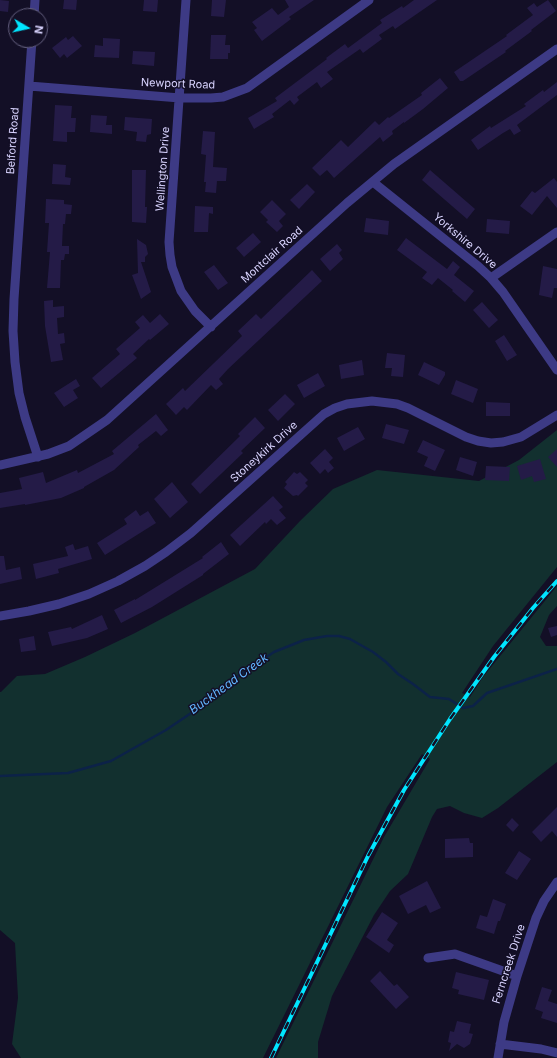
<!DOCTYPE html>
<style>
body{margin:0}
#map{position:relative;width:557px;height:1058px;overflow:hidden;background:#130f26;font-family:Inter,sans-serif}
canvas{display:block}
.north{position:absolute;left:8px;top:8px;width:40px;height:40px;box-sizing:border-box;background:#130f26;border:1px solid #625e7d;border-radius:50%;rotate:99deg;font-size:11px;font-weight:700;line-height:16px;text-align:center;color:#d9d4ff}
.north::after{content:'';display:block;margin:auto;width:14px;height:18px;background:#00e5ff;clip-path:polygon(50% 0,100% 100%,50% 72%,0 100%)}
</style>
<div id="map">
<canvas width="557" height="1058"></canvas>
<div class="north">N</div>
</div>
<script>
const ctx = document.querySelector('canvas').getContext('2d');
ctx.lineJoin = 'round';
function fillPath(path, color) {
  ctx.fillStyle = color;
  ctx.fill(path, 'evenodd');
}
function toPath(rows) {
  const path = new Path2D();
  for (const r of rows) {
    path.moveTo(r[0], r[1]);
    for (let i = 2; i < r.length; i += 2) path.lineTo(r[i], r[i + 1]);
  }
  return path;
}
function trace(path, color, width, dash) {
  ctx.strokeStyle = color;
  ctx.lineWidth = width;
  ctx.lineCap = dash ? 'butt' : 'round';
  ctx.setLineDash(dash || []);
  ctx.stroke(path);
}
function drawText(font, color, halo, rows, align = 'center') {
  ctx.font = font + ' Inter,sans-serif';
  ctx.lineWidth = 3;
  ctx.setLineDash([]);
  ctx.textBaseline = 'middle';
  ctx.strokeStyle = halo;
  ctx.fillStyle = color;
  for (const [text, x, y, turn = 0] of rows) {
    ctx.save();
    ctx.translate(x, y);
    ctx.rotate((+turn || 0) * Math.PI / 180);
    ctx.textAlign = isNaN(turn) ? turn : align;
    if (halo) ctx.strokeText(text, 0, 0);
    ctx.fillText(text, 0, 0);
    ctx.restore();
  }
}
fillPath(toPath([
 [557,430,557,567,493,646,462,693,470,697,483,677,557,586,557,606,549,615,540,637,546,646,557,646,557,762,498,808,482,818,464,813,450,806,437,809,432,817,408,874,390,891,374,915,332,996,318,1042,318,1058,276,1058,384,837,430,759,422,754,387,807,263,1058,21,1058,12,1044,18,998,15,943,0,930,0,692,1,692,17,676,45,674,85,657,135,633,255,569,300,521,333,489,377,470,479,481,519,460]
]), '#12302f');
trace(toPath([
 [0,776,68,773,111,761,166,730,206,703,225,685,274,652,304,640,327,636,339,636,350,639,373,652,386,662,398,674,413,684,430,697,449,699,463,708,473,706,487,693,557,669]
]), '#0c2248', 2.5);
fillPath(toPath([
 [0,0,9,1,8,12,0,11],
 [64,0,77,0,76,10,63,9],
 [144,0,158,0,157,12,143,11],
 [212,0,226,0,224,17,211,16],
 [285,0,314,0,289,17,291,19,262,41,254,30,257,28,252,22,272,8,278,15,289,7],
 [414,0,437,0,395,29,393,26,379,35,382,39,363,53,360,49,327,72,333,79,321,88,317,82,297,97,299,100,294,105,290,100,272,114,274,117,254,129,248,118,277,101,275,98,327,59,326,58,345,44,348,48,382,23,380,20,402,6,403,8],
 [548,0,556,11,531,30,532,31,505,51,506,52,463,81,460,81,454,72,507,36,506,35,533,15,527,8,534,3,537,7],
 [211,35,226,35,225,45,230,45,230,53,228,53,228,59,210,59],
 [73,36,82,46,67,58,64,54,60,58,52,48,66,37,68,40],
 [103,38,120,39,119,58,94,57,95,45,103,46],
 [133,51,155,52,154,66,132,64],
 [440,78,448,88,423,109,404,123,404,122,392,131,393,134,383,142,380,137,334,178,327,170,320,176,312,168,341,140,348,147,375,121,379,125,388,117,389,118,422,95,421,93],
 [557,82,557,95,517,125,521,131,514,135,510,129,503,133,478,150,471,140,490,126,491,128,526,106,524,104,543,90,544,92],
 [55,105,72,106,71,118,76,118,75,132,67,132,67,142,53,141],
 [91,115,107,116,106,125,112,125,112,134,90,132],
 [125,117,152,119,151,134,147,135,146,142,136,141,137,132,124,130],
 [203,131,215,132,213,167,227,168,226,181,217,181,216,193,205,192,206,182,204,182,206,155,201,154],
 [53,164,66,165,65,177,71,178,70,185,52,184],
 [132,170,146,170,145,207,147,207,146,223,132,222],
 [430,170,475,209,467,219,422,180],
 [554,178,557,182,557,208,547,196,532,215,520,206,532,191,535,193],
 [307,184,315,192,299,209,290,200],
 [46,199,64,200,64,204,72,205,71,214,66,214,65,224,63,224,62,246,69,246,69,254,65,254,64,260,61,260,60,288,47,288,50,252,47,252,49,223,45,223],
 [272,200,286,214,279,221,283,226,277,232,266,222,268,220,260,212],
 [195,206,213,207,213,214,209,213,208,232,194,232],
 [366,218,389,221,388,235,364,232],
 [487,219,510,221,509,234,486,232],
 [253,233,261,242,244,257,236,248],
 [406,238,447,269,453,261,460,267,454,275,474,291,465,302,452,291,453,290,438,278,432,285,422,278,427,272,397,250],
 [137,239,146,245,148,254,145,257,145,262,141,262,151,292,141,299,132,275,138,273],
 [337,244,342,250,339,253,343,259,330,271,320,259],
 [214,265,228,283,218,290,204,272],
 [543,266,557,269,557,288,554,288,552,298,539,295],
 [312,270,322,281,228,369,219,379,223,384,216,390,211,385,187,410,184,407,176,415,166,404,183,388,185,391,242,336,238,331,256,314,261,319],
 [53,300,53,307,64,306,64,317,57,318,58,334,64,333,65,343,60,344,63,360,51,362,45,326,44,301],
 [482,302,498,320,489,328,473,310],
 [160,314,169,324,150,340,149,339,133,354,137,358,101,388,92,378,120,354,116,349,140,328,135,322,143,315,150,323],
 [504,335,517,355,507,361,495,341],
 [387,353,405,355,403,377,391,376,392,368,385,368],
 [362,360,364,375,341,379,339,365],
 [424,362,445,372,445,375,439,385,418,375],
 [318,373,325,386,304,398,297,385],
 [76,379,80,386,73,390,78,398,64,407,54,393],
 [456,380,478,389,473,403,451,394],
 [285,394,295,404,278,421,268,410],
 [486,402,510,403,510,416,486,416],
 [156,414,168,430,161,436,156,431,138,445,139,447,114,470,84,487,84,488,61,498,25,505,25,504,0,508,0,493,22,489,19,478,43,472,46,483,77,470,78,473,114,454,112,451],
 [255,417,265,428,241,451,243,453,200,494,191,484,240,436,238,434],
 [386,424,409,430,404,444,382,438],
 [358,427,365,439,344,451,337,438],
 [423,440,445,450,435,471,424,466,428,457,417,452],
 [325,449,333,458,329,462,334,468,328,473,325,469,320,474,310,463],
 [557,449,557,467,548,457],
 [460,457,477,462,473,476,456,470],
 [540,459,546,479,534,482,532,476,521,480,517,466],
 [486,466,510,467,509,481,485,480],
 [294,472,297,474,300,472,308,480,305,483,308,486,298,496,297,495,293,496,284,488,287,484,285,482],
 [172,482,188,502,170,518,154,499],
 [273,496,283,507,279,510,286,518,277,525,271,519,266,524,265,522,240,546,230,535],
 [136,510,140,516,148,511,156,523,105,555,97,543,127,524,124,519],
 [221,542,229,554,203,574,203,575,152,607,121,623,114,610,135,599,135,600,203,558,202,557],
 [73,544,75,550,88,546,92,559,58,569,59,573,36,579,33,564,68,556,65,547],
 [0,556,4,556,6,570,20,567,22,579,0,584],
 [102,615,108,629,87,638,52,646,48,632,71,627,72,629],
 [557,626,557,635,551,637,548,628],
 [34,636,36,650,21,652,19,639],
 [557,807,557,837,552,831,541,842,532,832],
 [512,818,519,825,513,832,506,825],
 [469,838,470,843,473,843,473,857,445,858,445,839],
 [519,851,531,859,517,880,505,873],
 [427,881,441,908,430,913,426,905,408,914,399,896],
 [493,899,506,904,500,921,498,921,494,934,476,928,480,915,487,917],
 [382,912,398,923,387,940,394,945,389,953,366,937],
 [380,971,394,986,397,984,409,997,396,1009,370,981],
 [456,972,489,980,484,1000,458,994,459,990,452,988],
 [542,987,552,990,548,1001,557,1004,557,1023,541,1018,543,1012,535,1009],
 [457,1021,471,1024,469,1033,473,1034,470,1044,464,1048,457,1044,449,1051,451,1043,448,1042,450,1031,454,1032]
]), '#241b47');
trace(toPath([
 [186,0,169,242,170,255,172,267,181,291,195,311,211,327],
 [34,16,35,0],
 [32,40,14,299,13,331,15,362,19,393,25,417,38,457],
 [29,86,180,98,211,98,223,97,247,88,369,0],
 [373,182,478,266,491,278,503,292,557,370],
 [491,278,557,232],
 [0,465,48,454,69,446,107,420,347,203,394,164,557,49],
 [0,616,29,611,59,604,89,594,118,581,145,566,166,552,191,533,324,414,335,408,347,404,372,401,397,404,408,408,466,437,478,441,491,443,503,442,521,437,557,415],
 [428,958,455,954,517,976],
 [500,1044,541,1049,557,1053],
 [498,1058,504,1022,517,976,536,918,544,901,557,882]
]), '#3d3a85', 9);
const rail = toPath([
 [271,1058,368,856,404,790,450,719,494,657,533,608,557,581]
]);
trace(rail, '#00e5ff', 4);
trace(rail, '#130f26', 2.5, [8]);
drawText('11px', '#d9d4ff', '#130f26', [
 ["Newport Road",178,84,2],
 ["Belford Road",13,141,-86],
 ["Wellington Drive",163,169,-86],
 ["Yorkshire Drive",465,241,40],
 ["Montclair Road",272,255,-42],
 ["Stoneykirk Drive",264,452,-42],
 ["Ferncreek Drive",509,964,-72]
]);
drawText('italic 12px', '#62b6ff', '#130f26', [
 ["Buckhead Creek",229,684,-36]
]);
</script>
